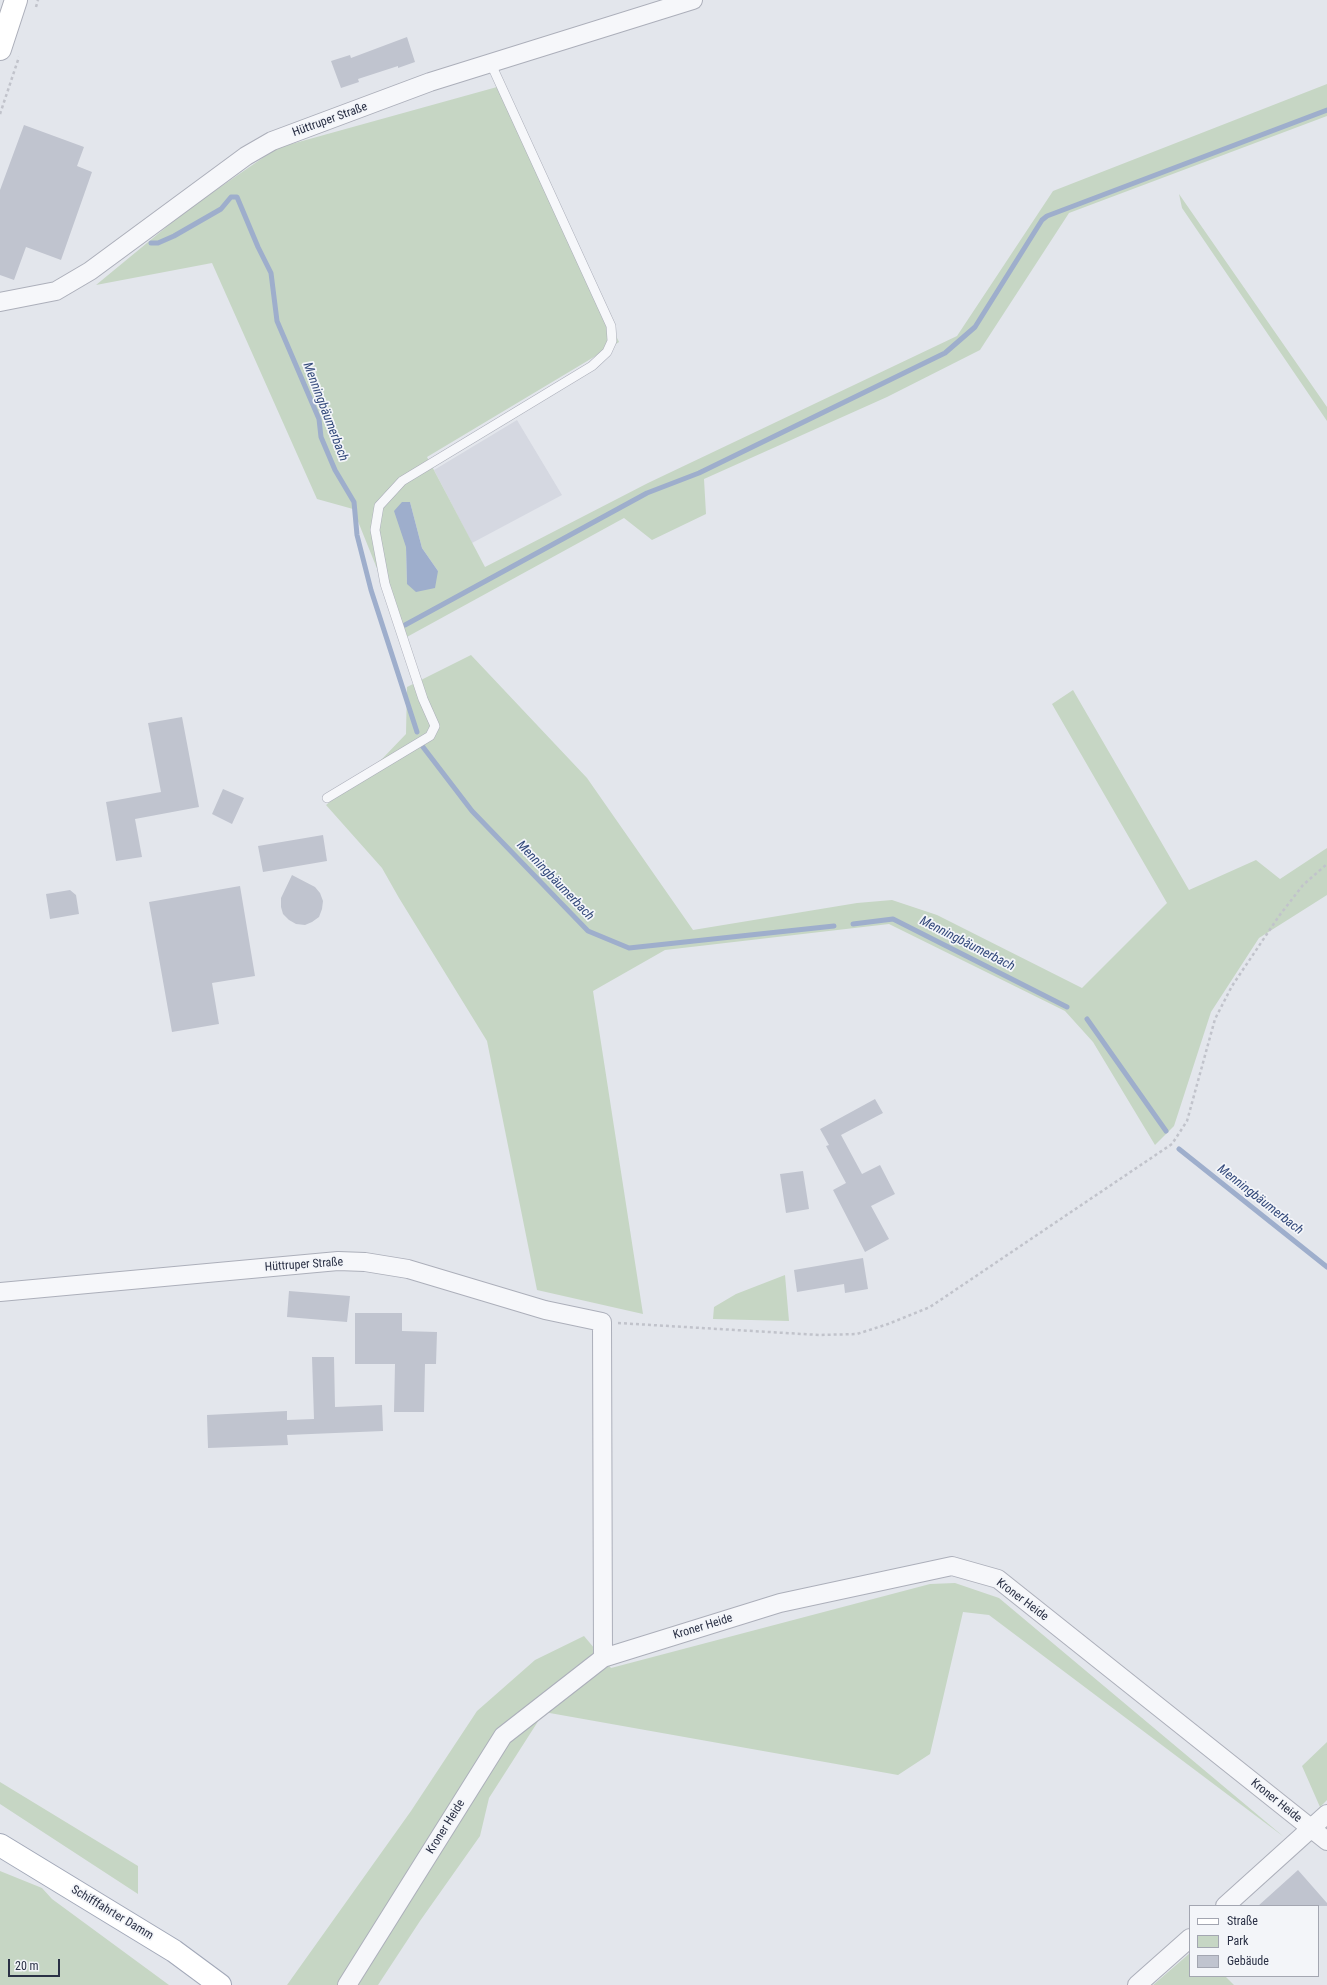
<!DOCTYPE html>
<meta charset="utf-8">
<style>
body{margin:0}
#map{position:relative;width:1327px;height:1985px;overflow:hidden;background:#e3e6ec;font-family:"Roboto Condensed",sans-serif}
canvas{display:block}
.legend{position:absolute;left:1189px;top:1905px;width:130px;height:72px;box-sizing:border-box;background:#f3f5f9;border:1px solid #a3a6b1;margin:0;padding:5px 7px;list-style:none;font-size:12px;color:#2a3045}
.legend li{display:flex;align-items:center;gap:8px;height:20px}
.legend b{width:20px;border:1px solid #a3a6b1}
.scale{position:absolute;left:8px;top:1959px;width:52px;height:18px;box-sizing:border-box;border:2px solid #2a3045;border-top:0;padding-left:5px;font-size:12px;line-height:14px;white-space:nowrap;color:#2a3045;-webkit-text-stroke:3px #f3f5f9;paint-order:stroke}
</style>
<div id="map">
<canvas width="1327" height="1985"></canvas>
<ul class="legend">
<li><b style="height:5px;background:#fff"></b>Straße</li>
<li><b style="height:11px;background:#c6d6c4"></b>Park</li>
<li><b style="height:11px;background:#c0c4cf"></b>Gebäude</li>
</ul>
<div class="scale">20 m</div>
</div>
<script>
const ctx = document.querySelector('canvas').getContext('2d');
ctx.lineJoin = 'round';
function fillPath(path, color) {
  ctx.fillStyle = color;
  ctx.fill(path, 'evenodd');
}
function toPath(rows) {
  const path = new Path2D();
  for (const r of rows) {
    path.moveTo(r[0], r[1]);
    for (let i = 2; i < r.length; i += 2) path.lineTo(r[i], r[i + 1]);
  }
  return path;
}
function trace(path, color, width, dash) {
  ctx.strokeStyle = color;
  ctx.lineWidth = width;
  ctx.lineCap = dash ? 'butt' : 'round';
  ctx.setLineDash(dash || []);
  ctx.stroke(path);
}
function drawText(font, color, halo, rows, align = 'center') {
  ctx.font = font + ' "Roboto Condensed",sans-serif';
  ctx.lineWidth = 3.5;
  ctx.setLineDash([]);
  ctx.textBaseline = 'middle';
  ctx.strokeStyle = halo;
  ctx.fillStyle = color;
  for (const [text, x, y, turn = 0] of rows) {
    ctx.save();
    ctx.translate(x, y);
    ctx.rotate((+turn || 0) * Math.PI / 180);
    ctx.textAlign = isNaN(turn) ? turn : align;
    if (halo) ctx.strokeText(text, 0, 0);
    ctx.fillText(text, 0, 0);
    ctx.restore();
  }
}
fillPath(toPath([
 [517,420,562,495,472,543,434,470]
]), '#d5d8e1');
fillPath(toPath([
 [1327,84,1327,116,1069,213,980,350,887,397,704,479,706,514,652,540,624,518,405,638,353,509,317,499,212,263,96,285,187,210,277,148,497,87,619,342,427,457,485,567,648,483,957,336,1053,191],
 [410,502,422,548,438,571,407,584,406,547],
 [1179,194,1327,407,1327,421,1182,208],
 [471,655,587,778,693,930,857,903,892,900,937,915,1082,988,1167,903,1052,704,1073,690,1189,890,1256,860,1280,879,1327,848,1327,895,1259,938,1211,1012,1174,1126,1155,1145,1093,1042,1065,1011,889,924,665,950,593,991,643,1314,537,1290,487,1041,399,898,382,868,326,805,382,759,406,734,407,687],
 [785,1275,789,1321,713,1319,714,1307,736,1294],
 [955,1583,999,1598,1284,1837,989,1615,963,1612,930,1754,898,1775,544,1712,489,1798,480,1836,420,1921,378,1985,287,1985,411,1811,477,1711,535,1660,584,1636,611,1668,930,1584],
 [1327,1742,1327,1800,1320,1807,1302,1766],
 [0,1782,138,1866,138,1894,0,1804],
 [0,1871,42,1888,52,1899,169,1985,0,1985],
 [1190,1953,1190,1976,1225,1976,1234,1985,1153,1985]
]), '#c6d6c4');
fillPath(toPath([
 [402,502,410,502,422,548,438,571,435,588,416,592,407,584,406,547,394,511]
]), '#9eaecc');
trace(toPath([
 [151,243,158,243,174,236,221,209,231,197,237,197,258,247,271,273,277,321,319,419,321,437,335,470,354,502,357,535,371,590,417,732],
 [405,625,647,493,699,473,945,353,975,327,1042,220,1047,216,1327,110],
 [423,747,472,811,588,931,629,948,834,926],
 [853,924,893,919,1067,1007],
 [1087,1019,1166,1131],
 [1179,1149,1327,1267]
]), '#9eaecc', 5);
fillPath(toPath([
 [407,37,415,62,398,68,398,66,358,79,359,82,341,88,331,61,350,55,351,58],
 [24,125,84,147,77,166,92,172,61,260,26,247,14,280,0,275,0,190],
 [182,717,199,807,135,819,142,857,116,861,106,802,161,792,148,723],
 [223,789,244,798,232,824,212,814],
 [323,835,327,861,263,872,258,846],
 [292,875,315,887,320,893,323,901,322,909,319,917,312,922,305,925,296,924,289,920,283,914,281,907,281,898],
 [240,886,255,976,212,983,219,1024,172,1032,149,902],
 [70,890,76,895,79,914,50,919,46,894],
 [875,1099,883,1113,841,1135,862,1174,880,1165,895,1194,871,1206,889,1239,865,1252,833,1190,846,1183,826,1146,829,1145,820,1129],
 [803,1171,809,1209,786,1213,780,1174],
 [863,1258,868,1289,845,1293,844,1284,797,1292,794,1270],
 [289,1291,350,1296,347,1322,287,1317],
 [355,1313,402,1313,402,1331,437,1332,436,1364,425,1364,424,1412,394,1412,395,1364,355,1364],
 [312,1357,334,1357,335,1407,382,1405,383,1431,287,1435,288,1445,208,1448,207,1415,287,1411,287,1420,314,1419],
 [1298,1870,1327,1903,1327,1906,1258,1906]
]), '#c0c4cf');
const service = toPath([
 [327,798,430,736,435,726,423,699,385,584,375,530,379,506,402,481,592,366,607,352,612,341,611,326,491,64]
]);
const minor = toPath([
 [0,302,56,291,90,271,246,156,272,141,430,82,693,0],
 [0,1292,338,1261,365,1262,408,1269,545,1310,602,1322,603,1658,780,1603,952,1566,998,1579,1327,1841],
 [1225,1906,1327,1814],
 [347,1985,503,1736,603,1658],
 [1137,1985,1190,1938]
]);
const secondary = toPath([
 [0,49,16,0]
]);
const primary = toPath([
 [0,1845,174,1951,220,1985]
]);
trace(service, '#acafba', 10);
trace(minor, '#acafba', 20);
trace(secondary, '#acafba', 24);
trace(primary, '#a2a8b8', 24);
trace(toPath([
 [36,7,38,0],
 [0,114,19,57],
 [618,1323,819,1335,857,1334,888,1324,930,1307,1172,1144,1187,1121,1215,1019,1232,986,1279,916,1303,885,1327,864]
]), '#c1c3cb', 2.5, [3, 3]);
trace(service, '#f6f7fa', 9);
trace(minor, '#f6f7fa', 18);
trace(secondary, '#fff', 22);
trace(primary, '#fff', 22);
drawText('12px', '#2a3045', '#f3f5f9', [
 ["Hüttruper Straße",330,120,-20],
 ["Hüttruper Straße",304,1265,-4],
 ["Kroner Heide",1022,1600,37],
 ["Kroner Heide",703,1627,-17],
 ["Kroner Heide",1276,1801,39],
 ["Kroner Heide",446,1827,-58],
 ["Schifffahrter Damm",112,1913,31]
]);
drawText('italic 13px', '#33497b', '#f3f5f9', [
 ["Menningbäumerbach",325,412,69],
 ["Menningbäumerbach",555,881,46],
 ["Menningbäumerbach",967,944,27],
 ["Menningbäumerbach",1260,1200,38]
]);
</script>
